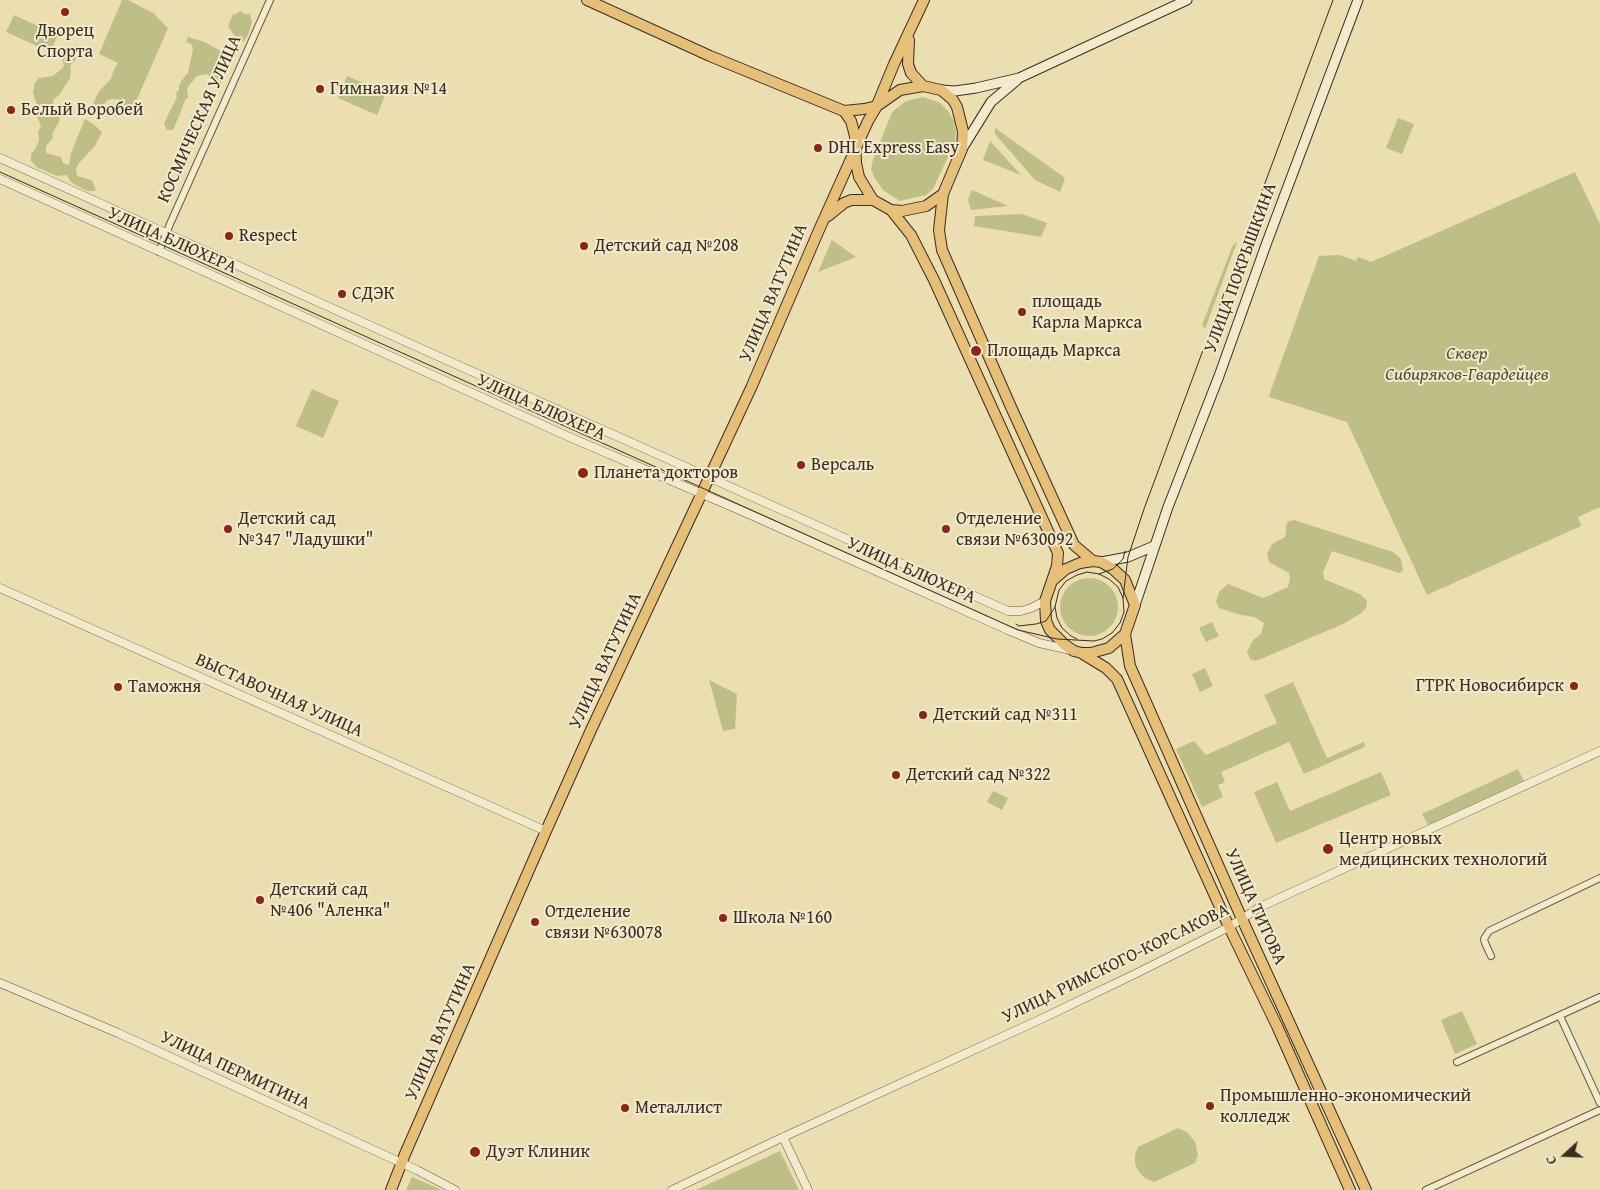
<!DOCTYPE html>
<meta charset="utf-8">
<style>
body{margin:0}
#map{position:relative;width:1600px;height:1190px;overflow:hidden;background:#ebdeb0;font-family:"Gentium Book Plus",serif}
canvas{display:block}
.north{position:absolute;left:1540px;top:1130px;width:50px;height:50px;-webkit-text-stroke:4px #f2eacc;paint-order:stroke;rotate:250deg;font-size:14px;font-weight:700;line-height:20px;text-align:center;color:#3b2d21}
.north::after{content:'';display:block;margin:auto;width:18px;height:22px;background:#3b2d21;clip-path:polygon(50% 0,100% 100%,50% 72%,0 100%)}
</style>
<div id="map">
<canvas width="1600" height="1190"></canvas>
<div class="north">С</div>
</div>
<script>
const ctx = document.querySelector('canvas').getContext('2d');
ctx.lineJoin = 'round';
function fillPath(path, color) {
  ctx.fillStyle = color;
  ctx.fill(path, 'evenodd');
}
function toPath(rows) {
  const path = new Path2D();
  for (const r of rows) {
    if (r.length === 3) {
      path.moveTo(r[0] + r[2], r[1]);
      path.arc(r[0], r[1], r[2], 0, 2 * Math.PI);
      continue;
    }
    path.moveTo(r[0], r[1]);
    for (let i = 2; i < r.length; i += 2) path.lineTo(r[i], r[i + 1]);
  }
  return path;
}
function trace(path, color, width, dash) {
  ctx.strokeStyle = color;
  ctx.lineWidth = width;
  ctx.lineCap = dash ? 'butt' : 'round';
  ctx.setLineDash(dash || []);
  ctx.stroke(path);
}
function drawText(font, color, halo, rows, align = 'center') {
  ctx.font = font + ' "Gentium Book Plus",serif';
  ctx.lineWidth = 4;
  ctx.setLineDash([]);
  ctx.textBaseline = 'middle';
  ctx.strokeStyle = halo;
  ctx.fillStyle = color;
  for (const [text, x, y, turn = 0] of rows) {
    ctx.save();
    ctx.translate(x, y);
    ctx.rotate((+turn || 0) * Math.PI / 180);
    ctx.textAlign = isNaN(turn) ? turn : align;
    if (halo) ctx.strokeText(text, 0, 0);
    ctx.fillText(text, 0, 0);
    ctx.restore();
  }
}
fillPath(toPath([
 [122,0,128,0,155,14,155,15,168,28,135,104,131,108,122,104,118,99,112,99,106,101,101,111,93,103,100,90,111,79,113,72,118,63,99,54],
 [241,11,244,14,250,14,252,22,248,35,243,42,238,41,228,26,233,14,237,14,238,12],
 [14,15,58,35,50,52,6,32],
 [188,37,204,42,232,57,231,64,220,84,213,82,207,74,197,76,187,88,188,97,185,100,180,114,173,130,167,130,164,123,177,97,176,93,179,90,179,86,184,77,188,73,193,49,191,44,186,42],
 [77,45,81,49,76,59,70,66,71,71,70,78,60,94,54,99,53,104,60,115,59,122,52,134,53,138,46,146,46,153,61,157,63,163,69,165,71,153,85,119,93,124,102,132,95,146,79,163,76,169,77,176,92,180,96,191,87,191,72,183,66,175,57,176,38,168,31,161,31,154,36,148,39,140,38,132,41,126,36,114,38,109,33,92,35,83,39,78,53,76,59,71,64,66,62,57,64,52],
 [347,76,386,93,377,115,338,98],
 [923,97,940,103,948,111,954,121,956,131,955,142,933,189,926,195,900,201,883,190,874,177,871,169,873,160,892,112,906,101],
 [1398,118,1414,124,1402,154,1386,148],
 [995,128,1065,178,1060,192,1035,180,995,134],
 [990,141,1021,175,983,160],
 [1575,172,1600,224,1600,507,1578,517,1581,526,1427,595,1347,422,1269,397,1271,390,1319,256,1339,255,1356,261,1358,257,1371,262],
 [972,190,1008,206,971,210,968,200],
 [1022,214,1047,223,1041,237,974,226,975,216],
 [832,240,856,257,818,272],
 [1237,242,1205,329,1202,325,1233,245],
 [312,389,339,401,323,438,296,426],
 [1294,520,1393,552,1401,559,1403,569,1402,572,1399,573,1332,551,1323,572,1324,579,1360,594,1367,601,1366,608,1360,614,1343,624,1256,661,1250,659,1247,652,1253,640,1261,634,1264,623,1254,617,1237,614,1219,608,1216,601,1219,592,1228,584,1263,598,1288,587,1290,579,1289,573,1269,562,1267,554,1272,544,1285,537,1287,522],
 [1089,607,29],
 [1212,622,1219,636,1206,642,1199,628],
 [1205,668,1213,686,1200,692,1192,674],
 [709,680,737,694,735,729,723,731],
 [1293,682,1327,758,1364,742,1365,747,1304,774,1289,742,1221,772,1225,782,1218,785,1223,797,1202,807,1176,749,1194,741,1206,755,1277,723,1264,695],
 [1518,769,1524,781,1429,826,1422,814],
 [1381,772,1391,795,1276,843,1254,792,1277,782,1290,811],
 [993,791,1008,798,1002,810,987,802],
 [1462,1011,1477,1044,1455,1054,1441,1020],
 [1178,1128,1187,1132,1195,1142,1198,1155,1195,1163,1154,1182,1145,1178,1139,1172,1135,1164,1135,1155,1138,1147],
 [780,1151,799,1190,696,1190],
 [412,1177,442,1190,406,1190]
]), '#bebf86');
const minor = toPath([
 [159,252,170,224,270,0],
 [1491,956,1485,943,1484,939,1489,931,1600,878],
 [1560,1016,1600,1103],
 [1457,1062,1600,997],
 [1426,1190,1600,1110]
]);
const tertiary = toPath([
 [0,158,433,354,1008,611,1021,611,1031,608,1045,601],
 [0,179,567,436,742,511,1008,630,1039,643,1070,650],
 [0,588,546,831],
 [0,983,118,1033,417,1170,455,1190],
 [783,1137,808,1190],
 [672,1190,777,1140,1039,1020,1135,974,1229,927,1260,907,1600,751]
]);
const secondary = toPath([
 [941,90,955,91,976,88,1019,78,1187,0],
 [962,149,991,102,1017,80],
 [1101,562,1128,557,1154,546],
 [1135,605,1168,507,1219,376,1267,242,1358,0]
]);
const primary = toPath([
 [587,0,710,56,844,111,864,109,877,106],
 [909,40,908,64,911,73,923,86],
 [877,105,894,64,924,0],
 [844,111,851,121,855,136,856,163,859,177,873,200,891,210,902,211,926,206,943,194],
 [891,210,911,235,934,280,1058,553,1057,566,1045,601,1046,621,1050,630,1065,645,1074,651,1082,653,1091,653,1109,648,1125,634,1135,605,1125,580,1113,569,1101,562,1093,561,1080,563,1066,569,1052,581],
 [828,216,844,203,851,200,873,200],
 [1125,634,1130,666,1242,919,1366,1190],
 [1083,654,1106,668,1117,679,1229,927,1277,1026,1350,1190],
 [391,1190,405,1154,546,831,591,730,751,388,819,230,868,121,877,106,900,90,923,86,941,90,953,100,957,107,963,131,962,149,943,194,939,230,942,250,1011,407,1074,545,1093,561]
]);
trace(minor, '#675945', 8);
trace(tertiary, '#675945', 9);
trace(secondary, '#3b2d21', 11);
trace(primary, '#3b2d21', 12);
trace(minor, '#f2eacc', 6);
trace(tertiary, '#f2eacc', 8);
trace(secondary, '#f2eacc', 9);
trace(primary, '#e6bf78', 10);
trace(toPath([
 [0,172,1018,630,1057,639,1094,641,1102,639,1112,633,1120,623,1124,612,1123,598,1128,557,1144,509,1333,0],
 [1099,574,1113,569,1123,559,1125,551],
 [1016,624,1019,626,1036,624,1046,621,1055,607],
 [1077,639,1071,636,1062,628,1057,618,1055,607,1059,590,1066,581,1077,575,1087,572,1099,574,1109,579,1118,587,1123,598]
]), '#3b2d21', 1);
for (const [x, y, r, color] of [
 [65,12,5,"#8f2418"],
 [320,89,5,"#8f2418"],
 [11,110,5,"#8f2418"],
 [818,148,5,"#8f2418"],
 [229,236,5,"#8f2418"],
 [584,246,5,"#8f2418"],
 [342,294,5,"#8f2418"],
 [1022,312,5,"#8f2418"],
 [976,351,6,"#8f2418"],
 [801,465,5,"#8f2418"],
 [583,473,6,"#8f2418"],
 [228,529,5,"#8f2418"],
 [946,529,5,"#8f2418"],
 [1574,686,5,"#8f2418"],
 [118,687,5,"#8f2418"],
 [923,715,5,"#8f2418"],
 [896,775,5,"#8f2418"],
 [1328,849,6,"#8f2418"],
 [260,900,5,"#8f2418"],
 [723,918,5,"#8f2418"],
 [535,922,5,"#8f2418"],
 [1210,1106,5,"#8f2418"],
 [625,1108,5,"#8f2418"],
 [475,1152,6,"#8f2418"]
]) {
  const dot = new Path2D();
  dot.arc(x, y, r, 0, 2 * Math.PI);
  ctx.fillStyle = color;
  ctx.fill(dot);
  trace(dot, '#f2eacc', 2);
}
drawText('18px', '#3b2d21', '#f2eacc', [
 ["Дворец",65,31,"center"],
 ["Спорта",65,52,"center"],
 ["Гимназия №14",330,89],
 ["Белый Воробей",21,110],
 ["DHL Express Easy",828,148],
 ["Respect",239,236],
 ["Детский сад №208",594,246],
 ["СДЭК",352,294],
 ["площадь",1032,302],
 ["Карла Маркса",1032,323],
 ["Площадь Маркса",987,351],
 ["Версаль",811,465],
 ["Планета докторов",594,473],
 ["Детский сад",238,519],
 ["№347 \"Ладушки\"",238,540],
 ["Отделение",956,519],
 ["связи №630092",956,540],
 ["ГТРК Новосибирск",1564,686,"right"],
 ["Таможня",128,687],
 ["Детский сад №311",933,715],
 ["Детский сад №322",906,775],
 ["Центр новых",1339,839],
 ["медицинских технологий",1339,860],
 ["Детский сад",270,890],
 ["№406 \"Аленка\"",270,911],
 ["Отделение",545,912],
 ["связи №630078",545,933],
 ["Школа №160",733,918],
 ["Промышленно-экономический",1220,1096],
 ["колледж",1220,1117],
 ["Металлист",635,1108],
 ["Дуэт Клиник",486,1152]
], 'left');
drawText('18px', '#3b2d21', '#f2eacc', [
 ["КОСМИЧЕСКАЯ УЛИЦА",200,119,-66],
 ["УЛИЦА БЛЮХЕРА",172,241,24],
 ["УЛИЦА ПОКРЫШКИНА",1241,268,-70],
 ["УЛИЦА ВАТУТИНА",774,293,-67],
 ["УЛИЦА БЛЮХЕРА",541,408,24],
 ["УЛИЦА БЛЮХЕРА",911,571,24],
 ["УЛИЦА ВАТУТИНА",606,661,-65],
 ["ВЫСТАВОЧНАЯ УЛИЦА",279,696,24],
 ["УЛИЦА ТИТОВА",1255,907,66],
 ["УЛИЦА РИМСКОГО-КОРСАКОВА",1116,964,-26],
 ["УЛИЦА ВАТУТИНА",441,1032,-66],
 ["УЛИЦА ПЕРМИТИНА",235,1071,25]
]);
drawText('italic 18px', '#554a35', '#f2eacc', [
 ["Сквер",1467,354],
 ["Сибиряков-Гвардейцев",1467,375]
]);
</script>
